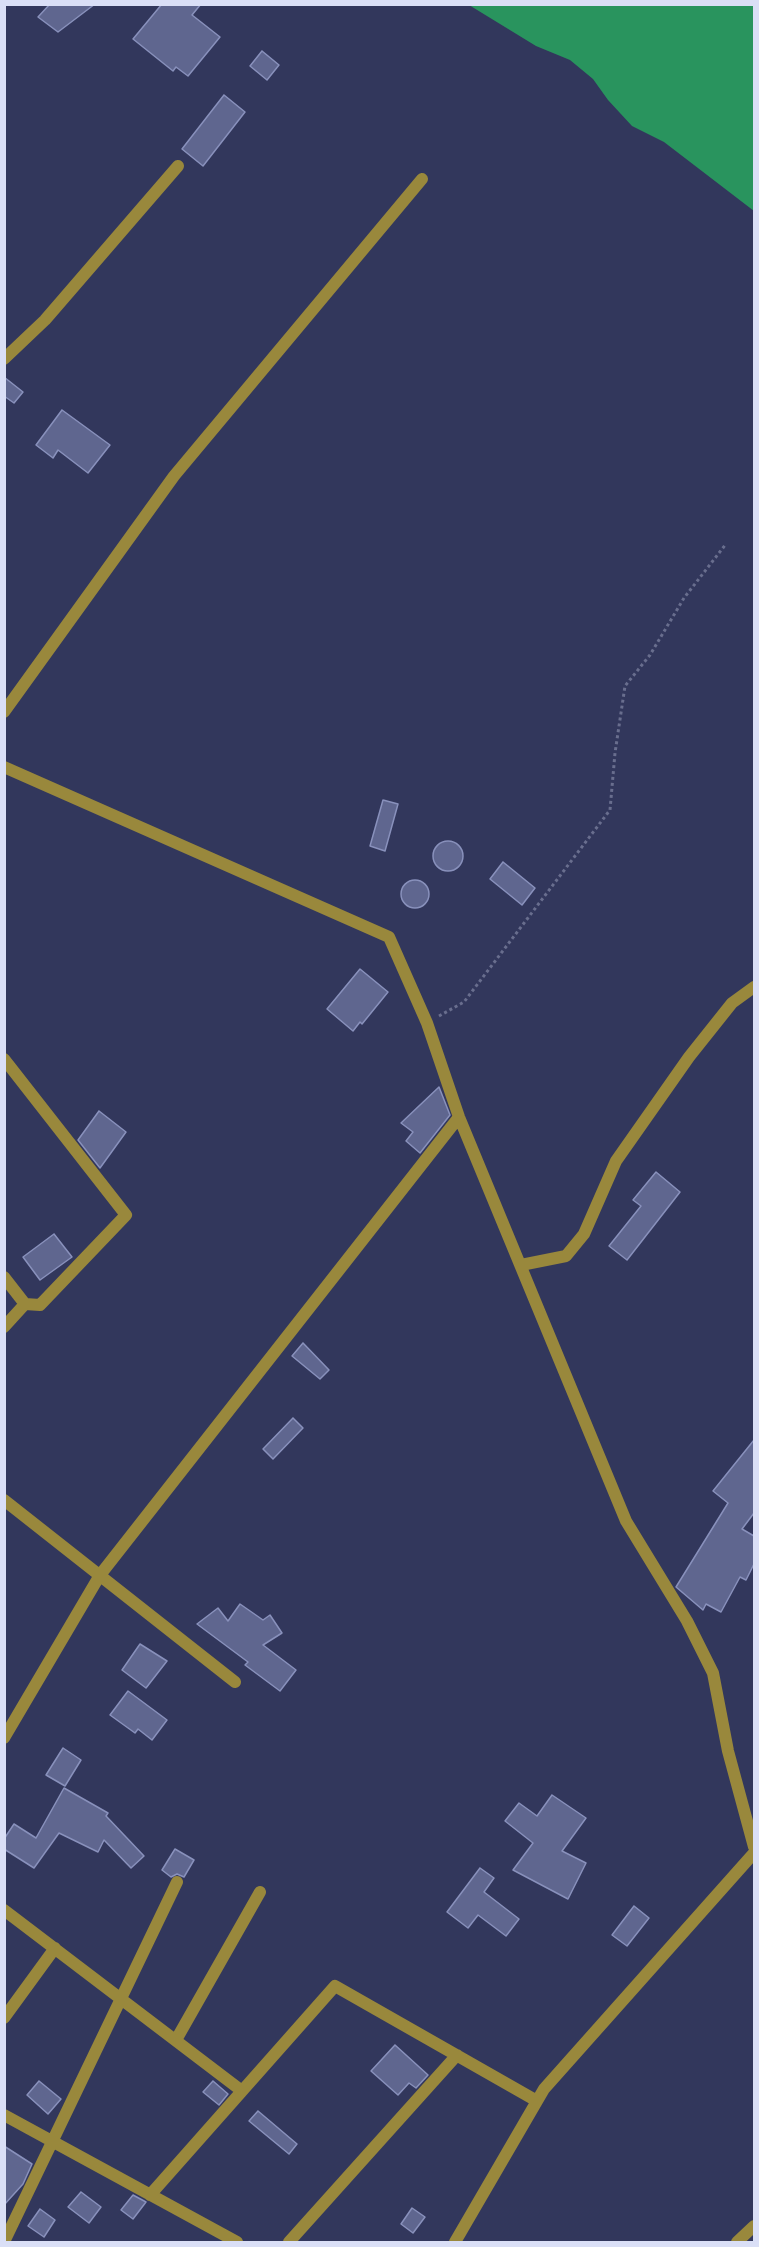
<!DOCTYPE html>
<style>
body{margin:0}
#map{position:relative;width:759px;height:2247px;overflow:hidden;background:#32375c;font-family:Barlow,sans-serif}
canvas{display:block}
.frame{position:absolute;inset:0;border:6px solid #dadff6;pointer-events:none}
</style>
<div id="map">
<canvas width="759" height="2247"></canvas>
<div class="frame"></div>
</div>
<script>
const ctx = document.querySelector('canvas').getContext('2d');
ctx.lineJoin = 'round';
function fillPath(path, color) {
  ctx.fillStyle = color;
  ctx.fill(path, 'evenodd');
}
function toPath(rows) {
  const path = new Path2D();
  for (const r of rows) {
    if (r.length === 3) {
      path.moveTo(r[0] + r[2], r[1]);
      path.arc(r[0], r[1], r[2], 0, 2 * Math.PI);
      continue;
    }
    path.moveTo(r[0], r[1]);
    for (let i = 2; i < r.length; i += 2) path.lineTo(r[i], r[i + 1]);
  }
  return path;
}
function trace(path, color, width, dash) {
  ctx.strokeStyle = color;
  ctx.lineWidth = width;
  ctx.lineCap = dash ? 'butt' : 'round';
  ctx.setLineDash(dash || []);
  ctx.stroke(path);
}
fillPath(toPath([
 [469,5,754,5,754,211,664,142,632,126,608,100,593,79,570,60,536,46]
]), '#29945e');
const building = toPath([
 [50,4,95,4,58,32,38,17,50,4],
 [162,4,201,4,192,15,220,37,188,76,176,67,173,71,133,39,162,4],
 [262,51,279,65,267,80,250,66,262,51],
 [224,95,245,112,203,166,182,149,224,95],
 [4,377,23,392,14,403,4,396,4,377],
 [62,410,110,445,88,473,58,450,53,458,36,445,62,410],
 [383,800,398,804,385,851,370,846,383,800],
 [448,856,15],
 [503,862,535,888,522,905,490,879,503,862],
 [415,894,14],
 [360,969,388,992,362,1024,360,1022,353,1031,327,1009,360,969],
 [439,1087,450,1115,420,1153,406,1141,413,1132,401,1123,439,1087],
 [99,1111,126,1132,100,1168,78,1140,99,1111],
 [656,1172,680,1192,627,1260,609,1246,641,1206,633,1200,656,1172],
 [54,1234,72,1257,40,1280,23,1257,54,1234],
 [303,1343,329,1370,320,1379,292,1356,303,1343],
 [293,1418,303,1428,273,1459,263,1449,293,1418],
 [754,1440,754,1513,742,1529,754,1536,754,1564,746,1580,740,1577,721,1612,706,1604,703,1610,676,1587,728,1503,713,1491,754,1440],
 [240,1604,263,1620,270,1615,282,1633,263,1645,296,1670,280,1691,245,1665,248,1662,197,1624,218,1608,228,1621,240,1604],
 [140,1644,167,1661,146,1688,122,1670,140,1644],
 [128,1691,167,1720,152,1740,138,1729,135,1733,110,1715,128,1691],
 [63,1748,81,1760,65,1786,46,1775,63,1748],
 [64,1788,108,1813,106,1816,144,1856,131,1868,104,1840,98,1852,59,1833,34,1868,4,1849,4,1839,14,1824,36,1838,64,1788],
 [552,1795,586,1818,562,1851,586,1863,568,1899,513,1870,533,1843,505,1821,519,1803,537,1816,552,1795],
 [175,1849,194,1860,184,1877,177,1874,171,1877,162,1870,175,1849],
 [480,1868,494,1878,484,1892,519,1919,506,1936,478,1915,468,1928,447,1912,480,1868],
 [634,1906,649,1918,627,1946,612,1935,634,1906],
 [395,2045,428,2075,416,2088,409,2083,398,2095,371,2071,395,2045],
 [39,2081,61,2099,48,2114,27,2095,39,2081],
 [213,2081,228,2094,219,2105,203,2092,213,2081],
 [258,2111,297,2144,289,2154,249,2121,258,2111],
 [4,2146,32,2164,23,2184,4,2205,4,2146],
 [81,2192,101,2207,89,2223,68,2207,81,2192],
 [133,2195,146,2202,133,2219,121,2210,133,2195],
 [412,2208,425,2217,413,2233,401,2224,412,2208],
 [40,2209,55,2220,44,2237,28,2226,40,2209]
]);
fillPath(building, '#5f668f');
trace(building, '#8991bc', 1.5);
trace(toPath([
 [439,1016,464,1002,610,810,615,753,625,686,650,655,684,598,726,544]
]), '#696e8e', 3, [3, 3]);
trace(toPath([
 [4,359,45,320,178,166],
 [4,712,174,476,422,179],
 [4,767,389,937,427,1023,459,1117,626,1521,687,1621,713,1673,728,1751,754,1847],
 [4,1059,126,1215,40,1305,25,1304,4,1277],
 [521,1265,566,1256,584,1234,616,1161,689,1057,732,1003,754,987],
 [4,1327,25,1304],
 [4,1500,235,1682],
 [4,1738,100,1575,459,1117],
 [4,1910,242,2091],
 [4,2018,55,1948],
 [176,2040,260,1892],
 [4,2115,237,2242],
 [150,2195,335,1986,537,2101],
 [4,2242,177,1882],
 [289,2242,457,2055],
 [455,2242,544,2089,754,1853],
 [737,2242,754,2226]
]), '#99883c', 12);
</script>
